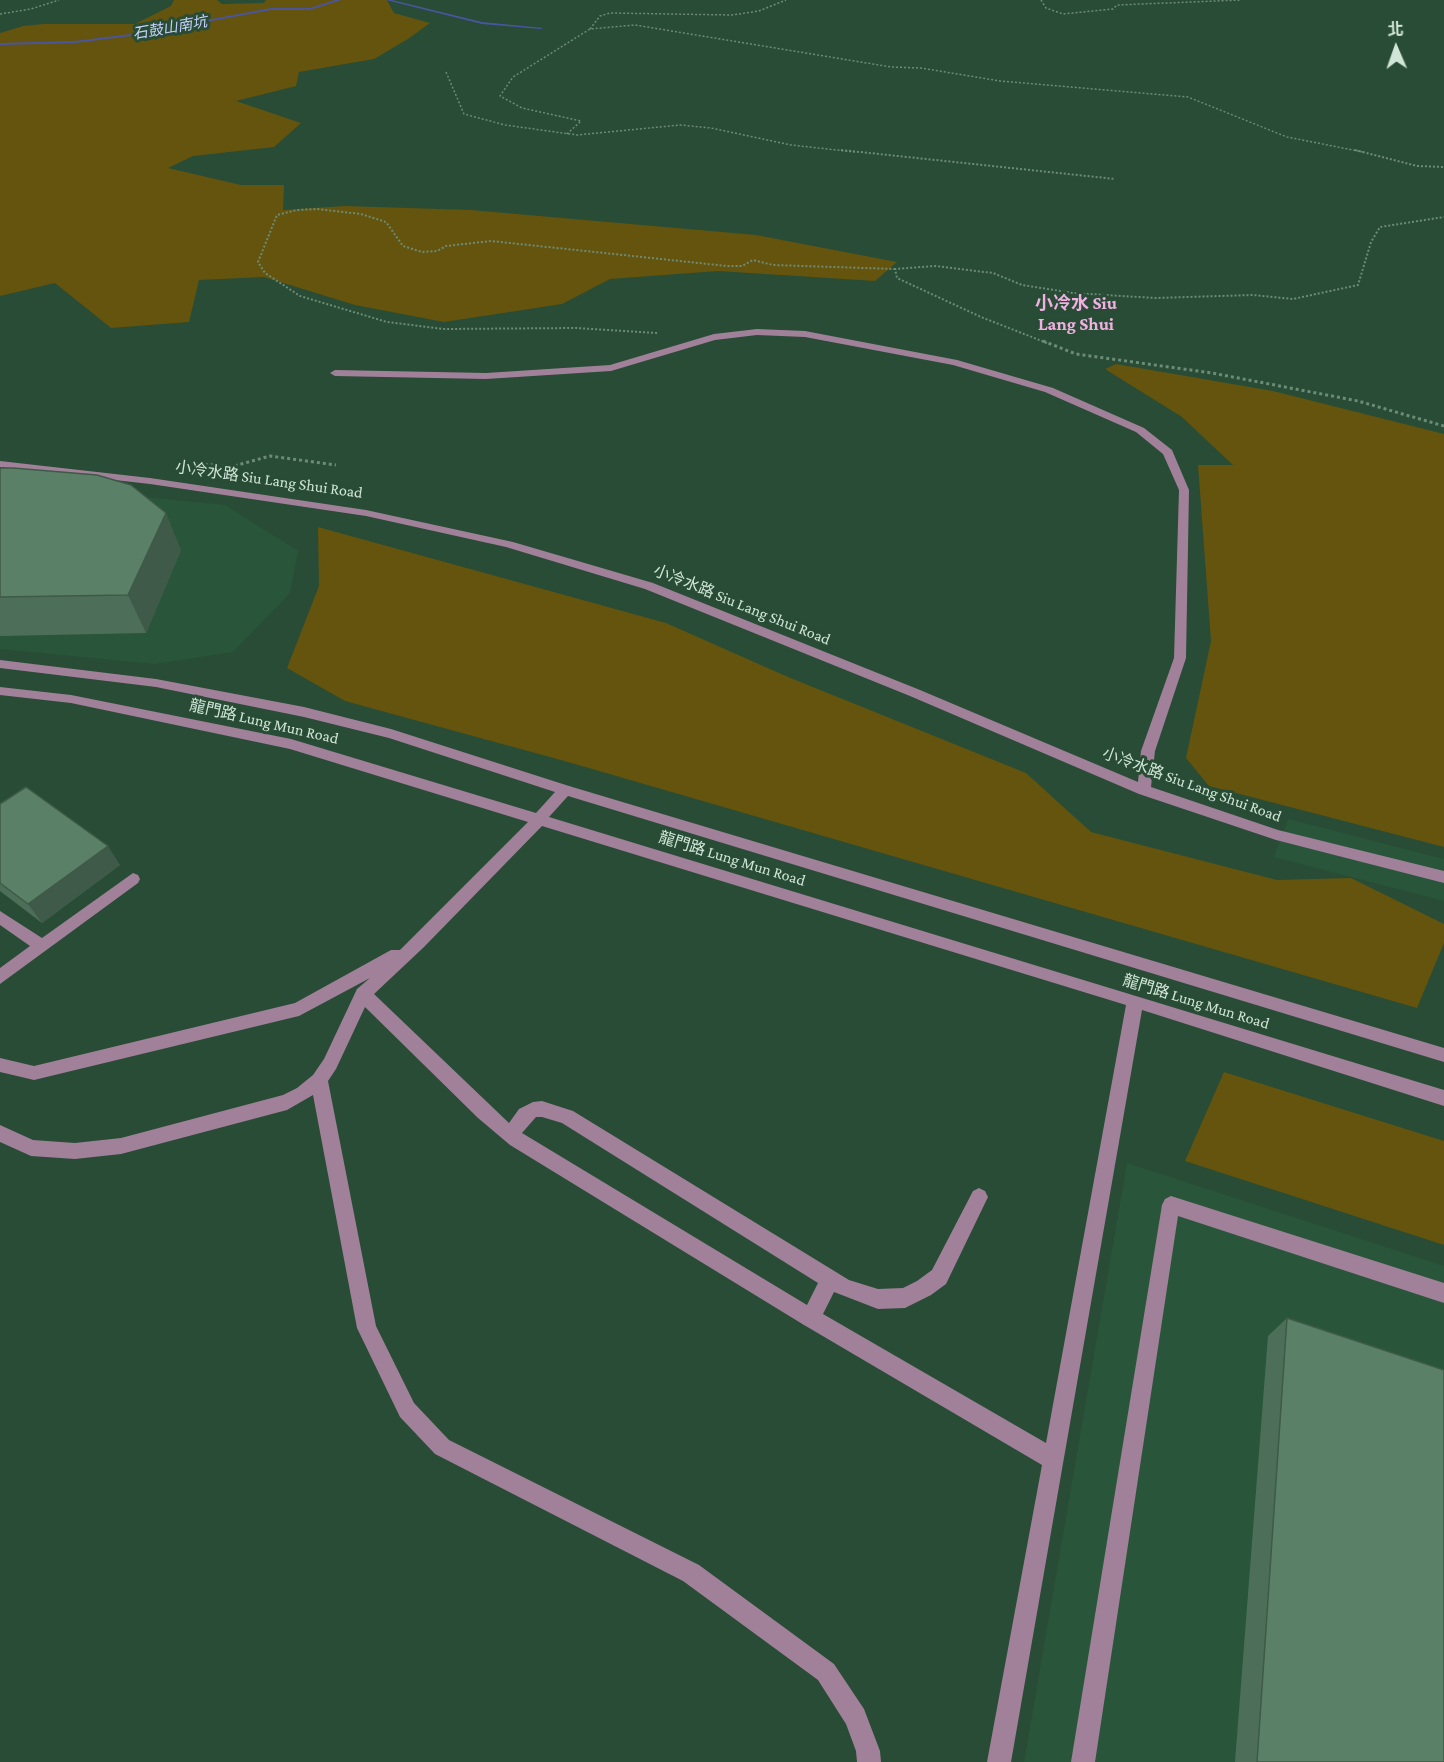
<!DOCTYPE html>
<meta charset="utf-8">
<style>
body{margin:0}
#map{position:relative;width:1444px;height:1762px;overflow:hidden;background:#284c35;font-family:"Crimson Pro","Noto Sans TC",serif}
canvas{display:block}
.north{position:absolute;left:1366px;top:18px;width:60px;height:60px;-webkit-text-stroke:4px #284c35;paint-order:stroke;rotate:358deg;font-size:16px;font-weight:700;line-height:24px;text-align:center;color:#d0e5d6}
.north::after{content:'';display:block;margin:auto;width:21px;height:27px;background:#d0e5d6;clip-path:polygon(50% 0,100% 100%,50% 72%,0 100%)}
</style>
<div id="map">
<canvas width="1444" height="1762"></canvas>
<div class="north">北</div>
</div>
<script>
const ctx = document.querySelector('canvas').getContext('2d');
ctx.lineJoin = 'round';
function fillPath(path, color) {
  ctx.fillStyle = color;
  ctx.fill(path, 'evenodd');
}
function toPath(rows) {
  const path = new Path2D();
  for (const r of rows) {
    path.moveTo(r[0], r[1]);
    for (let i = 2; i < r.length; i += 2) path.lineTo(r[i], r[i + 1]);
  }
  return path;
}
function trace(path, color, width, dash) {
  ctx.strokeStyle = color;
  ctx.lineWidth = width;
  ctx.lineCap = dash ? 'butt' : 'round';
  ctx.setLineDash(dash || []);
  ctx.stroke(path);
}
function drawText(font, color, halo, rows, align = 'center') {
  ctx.font = font + ' "Crimson Pro","Noto Sans TC",serif';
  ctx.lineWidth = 6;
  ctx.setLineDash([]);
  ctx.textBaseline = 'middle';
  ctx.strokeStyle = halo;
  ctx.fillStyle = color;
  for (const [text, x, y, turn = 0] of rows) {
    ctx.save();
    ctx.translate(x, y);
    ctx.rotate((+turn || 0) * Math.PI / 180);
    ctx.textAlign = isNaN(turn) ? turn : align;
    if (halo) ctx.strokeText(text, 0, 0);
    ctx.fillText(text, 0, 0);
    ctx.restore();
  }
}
fillPath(toPath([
 [0,483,225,505,298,551,290,593,233,652,155,664,0,649],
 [1288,819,1444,859,1444,901,1274,857],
 [1127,1163,1444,1266,1444,1762,1024,1762]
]), '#29563a');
fillPath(toPath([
 [174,0,217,0,222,4,264,3,266,0,387,0,394,13,430,23,408,39,374,59,299,72,296,86,236,101,301,123,274,147,193,156,168,168,241,185,284,185,283,210,345,206,471,210,756,235,897,262,875,281,718,271,610,279,562,304,444,322,355,305,264,277,199,280,189,322,111,328,55,283,0,296,0,33,23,26,43,24,135,24,171,6],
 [1116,364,1273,391,1444,434,1444,847,1209,786,1186,758,1211,641,1198,465,1233,465,1182,417,1105,369],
 [318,527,666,623,788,677,1026,773,1091,832,1277,880,1351,878,1444,924,1444,943,1417,1008,568,762,345,701,287,668,319,586],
 [1224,1072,1444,1141,1444,1245,1185,1161]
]), '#64540e');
fillPath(toPath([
 [335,0,341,0,310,10,271,10,131,36,75,43,0,45,0,43,75,41,131,34,271,8,310,8,335,0],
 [386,0,392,0,482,22,543,28,541,29,482,24,386,0]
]), '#4a55a0');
trace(toPath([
 [1041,0,1046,8,1063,14,1113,9,1117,5,1241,0],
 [0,14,31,9,59,0],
 [590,29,600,16,610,13,732,15,759,11,786,0],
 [446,72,464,114,505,125,577,135,680,125,711,128,791,145,855,152],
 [567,134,581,121,522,108,500,96,513,77,590,29,635,25,891,67,921,68,1000,81,1188,97,1287,137,1363,152]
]), '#6d8b77', 1.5, [2, 2]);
trace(toPath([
 [841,150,1115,179],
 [1355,150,1417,166,1444,167],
 [657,333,576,328,443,329,387,322,300,296,265,273,258,262,277,215,297,210,317,209,361,214,386,222,403,246,422,252,437,251,446,246,491,241,727,266,742,266,753,260,773,265,895,269],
 [1047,343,981,317,897,278,895,269,935,266,993,273,1022,285,1073,293,1155,298,1253,295,1293,299,1358,285,1371,242,1380,227,1444,217]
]), '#6d8b77', 2, [2, 2]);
trace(toPath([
 [1043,341,1076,354,1212,373,1358,401,1444,426],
 [187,466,194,464,234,466,270,456,336,465]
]), '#6d8b77', 3, [3, 3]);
fillPath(toPath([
 [757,329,805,331,957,360,1053,388,1144,428,1172,450,1189,490,1186,658,1155,751,1151,787,1278,830,1444,871,1444,883,1276,840,1139,794,910,696,645,589,506,547,366,516,150,484,0,467,0,461,150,478,366,510,513,542,653,583,920,690,1138,782,1141,751,1174,658,1179,490,1163,454,1136,432,1045,392,953,365,805,337,757,335,715,340,611,371,486,379,335,376,330,373,335,370,486,373,610,365,714,334,757,329],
 [0,660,156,679,304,707,391,729,569,786,1444,1048,1444,1062,568,796,549,817,1444,1090,1444,1106,1142,1010,1011,1762,987,1762,1042,1465,804,1325,510,1145,478,1118,365,1007,336,1069,328,1081,376,1326,414,1403,449,1440,699,1565,834,1664,864,1709,880,1751,881,1762,857,1762,856,1751,846,1724,818,1680,683,1581,435,1454,400,1417,357,1328,313,1095,287,1110,121,1154,75,1159,31,1156,0,1142,0,1125,33,1140,75,1143,121,1138,283,1095,297,1088,313,1075,324,1059,357,989,370,978,299,1016,34,1080,0,1072,0,1058,34,1066,295,1003,391,950,400,950,528,822,290,749,71,703,0,695,0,687,71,695,291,739,536,813,555,792,389,738,304,717,156,687,0,668,0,660],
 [542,826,1126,1005,1046,1443,823,1314,834,1292,878,1309,905,1308,931,1295,946,1284,988,1197,985,1191,979,1188,973,1191,932,1270,917,1281,903,1288,878,1289,849,1280,573,1111,542,1101,533,1102,519,1109,509,1123,374,994,424,947,542,826],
 [536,1117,542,1117,562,1123,818,1283,807,1305,522,1133,536,1117],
 [133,873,138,875,140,879,138,883,0,984,0,968,30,946,0,925,0,911,42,938,133,873],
 [1171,1196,1444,1283,1444,1303,1178,1216,1095,1762,1071,1762,1162,1205,1165,1199,1171,1196]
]), '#a18099');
fillPath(toPath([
 [0,468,181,550,146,633,0,636],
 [0,804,120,865,42,923,0,891],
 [1287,1318,1444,1762,1235,1762,1268,1336]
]), '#4d6f59');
fillPath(toPath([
 [166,513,181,550,146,633,128,595],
 [108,846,120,865,42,923,28,904]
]), '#3f5a48');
const building = toPath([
 [0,468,13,468,97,475,131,485,166,513,128,595,0,597,0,468],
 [26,787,108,846,28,904,0,883,0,804,26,787],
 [1287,1318,1444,1370,1444,1762,1257,1762,1287,1318]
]);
fillPath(building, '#5a8167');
trace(building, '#3f5a48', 1.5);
drawText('italic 15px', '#c6d0fb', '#284c35', [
 ["石鼓山南坑",170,28,-10]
]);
drawText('16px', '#d0e5d6', '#284c35', [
 ["小冷水路 Siu Lang Shui Road",269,480,8],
 ["小冷水路 Siu Lang Shui Road",742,605,22],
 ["龍門路 Lung Mun Road",264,722,13],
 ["小冷水路 Siu Lang Shui Road",1192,785,20],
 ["龍門路 Lung Mun Road",732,859,17],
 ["龍門路 Lung Mun Road",1196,1002,17]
]);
drawText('bold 18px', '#f1afe2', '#284c35', [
 ["小冷水 Siu",1076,303],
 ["Lang Shui",1076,324]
]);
</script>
